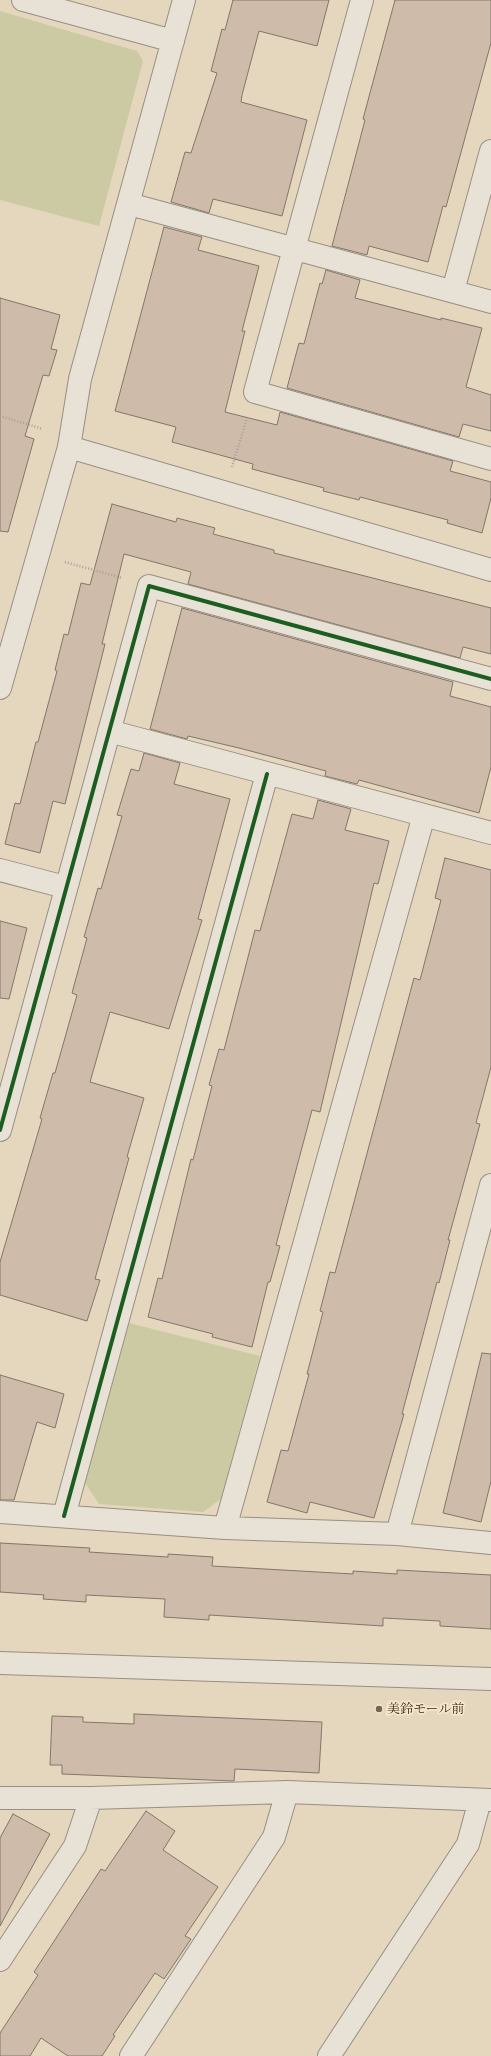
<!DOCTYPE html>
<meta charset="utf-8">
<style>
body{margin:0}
canvas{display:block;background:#e5d6be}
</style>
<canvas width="491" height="2056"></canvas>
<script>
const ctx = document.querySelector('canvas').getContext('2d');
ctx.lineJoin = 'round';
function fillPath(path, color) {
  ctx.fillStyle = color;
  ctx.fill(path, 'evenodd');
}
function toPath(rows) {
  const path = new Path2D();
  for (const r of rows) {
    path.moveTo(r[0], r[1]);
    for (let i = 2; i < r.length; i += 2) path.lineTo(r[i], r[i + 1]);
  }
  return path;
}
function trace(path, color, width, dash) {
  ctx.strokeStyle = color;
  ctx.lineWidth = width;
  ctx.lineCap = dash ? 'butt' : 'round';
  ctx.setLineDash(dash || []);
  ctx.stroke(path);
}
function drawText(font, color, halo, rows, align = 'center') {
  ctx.font = font + ' "EB Garamond","Noto Serif JP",serif';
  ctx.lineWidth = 3.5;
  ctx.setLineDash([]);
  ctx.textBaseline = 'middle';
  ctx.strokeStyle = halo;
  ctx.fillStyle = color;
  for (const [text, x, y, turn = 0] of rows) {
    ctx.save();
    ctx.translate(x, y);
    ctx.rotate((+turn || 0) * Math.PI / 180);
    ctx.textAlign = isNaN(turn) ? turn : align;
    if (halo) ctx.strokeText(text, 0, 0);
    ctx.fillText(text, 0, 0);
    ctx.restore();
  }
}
fillPath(toPath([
 [0,11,137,51,143,61,99,226,0,200],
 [129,1323,260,1356,221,1499,203,1512,99,1504,85,1483]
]), '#cccaa3');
const building = toPath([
 [233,0,329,0,317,46,259,31,242,95,241,102,307,120,282,216,213,199,209,213,171,202,185,152,191,153,217,73,211,71,222,29,225,30,233,0],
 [395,0,491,0,491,43,446,207,443,206,428,262,369,246,367,255,332,246,365,120,363,119,395,0],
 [164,227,202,237,198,250,259,266,242,331,245,331,225,412,277,425,280,412,453,461,450,471,491,482,491,498,482,533,447,523,448,520,360,497,359,500,323,491,324,488,252,469,253,464,172,442,176,427,115,411,164,227],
 [326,270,360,280,355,298,441,320,441,318,482,328,466,387,491,395,491,431,463,424,459,437,287,388,299,343,304,344,320,283,322,284,326,270],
 [0,298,60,315,51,349,57,350,49,376,43,375,25,436,34,439,8,532,0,531,0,298],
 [112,504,176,522,177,518,215,528,213,534,274,550,274,553,491,608,491,654,463,647,460,658,188,584,191,572,124,554,102,644,105,644,65,804,53,801,40,853,5,844,15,803,20,804,36,742,38,742,57,671,55,670,64,634,68,635,81,583,90,585,112,504],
 [182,608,453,682,450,696,491,707,491,767,479,813,359,780,357,784,325,776,326,771,239,748,188,736,187,739,150,729,182,608],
 [144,753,180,763,174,784,230,799,198,919,202,920,169,1029,110,1012,90,1082,144,1098,127,1157,129,1158,95,1279,100,1280,87,1321,0,1295,0,1262,42,1119,40,1118,53,1073,55,1073,77,995,72,993,87,938,84,937,98,888,101,889,122,816,117,815,131,769,139,771,144,753],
 [318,800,351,809,345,830,389,841,378,884,374,883,320,1112,312,1110,276,1245,280,1246,270,1282,268,1282,252,1347,212,1337,213,1334,148,1317,158,1278,162,1279,191,1159,193,1160,212,1086,209,1085,219,1049,224,1050,255,930,260,931,292,814,313,819,318,800],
 [445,858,491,870,491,1067,476,1123,480,1124,448,1240,450,1240,439,1283,437,1282,402,1414,404,1414,374,1518,310,1502,307,1513,267,1502,281,1450,288,1451,309,1374,307,1374,323,1312,320,1311,330,1272,335,1273,414,978,420,980,441,900,435,898,445,858],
 [0,921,27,928,9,999,0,998,0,921],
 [482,1353,491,1354,491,1481,481,1522,443,1513,482,1353],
 [0,1375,64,1394,55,1428,37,1422,14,1500,0,1500,0,1375],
 [0,1543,90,1548,89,1552,168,1557,168,1554,213,1557,212,1566,353,1574,353,1571,397,1574,397,1570,491,1575,491,1629,440,1626,440,1621,383,1618,383,1626,209,1615,209,1620,164,1617,165,1599,86,1595,86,1602,43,1599,44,1595,0,1592,0,1543],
 [134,1714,322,1722,319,1773,235,1769,234,1781,62,1774,62,1765,50,1765,52,1716,83,1717,83,1722,134,1724,134,1714],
 [146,1811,175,1831,163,1850,218,1887,185,1936,191,1939,164,1979,155,1973,113,2035,115,2036,102,2056,68,2056,41,2038,30,2056,0,2056,0,2033,38,1975,34,1972,101,1869,105,1871,146,1811],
 [13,1814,50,1834,0,1926,0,1838,13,1814]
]);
fillPath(building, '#cfbbaa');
trace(building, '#80776a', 1);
const minor = toPath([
 [23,0,173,41],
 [362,0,255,392,491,459],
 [129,204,491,302],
 [453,291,491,151],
 [69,447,80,379,184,0],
 [109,731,491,833],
 [0,870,65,887],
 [0,1130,149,586,491,679],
 [0,1512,225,1528,397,1534,491,1543],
 [64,1516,267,774],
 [225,1528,424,815],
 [397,1534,491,1185],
 [0,1798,91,1798,287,1792,491,1800],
 [0,1960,75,1846,91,1798],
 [131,2056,274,1837,287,1792],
 [329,2056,468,1844,480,1800]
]);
const tertiary = toPath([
 [0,688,69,447,491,570],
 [0,1663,491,1679]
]);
trace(minor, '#998f80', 24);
trace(tertiary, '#998f80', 24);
trace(toPath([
 [0,416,43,429],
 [232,467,247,418],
 [65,562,122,578]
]), '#a9a299', 2.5, [1, 2]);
trace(minor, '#e8e1d6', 22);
trace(tertiary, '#e8e1d6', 22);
trace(toPath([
 [0,1130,149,586,491,679],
 [64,1516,267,774]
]), '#1b5e20', 4);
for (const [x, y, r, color] of [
 [379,1709,4,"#736657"]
]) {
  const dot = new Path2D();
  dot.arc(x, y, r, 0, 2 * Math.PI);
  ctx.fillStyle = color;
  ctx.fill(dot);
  trace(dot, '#f8e7cb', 1.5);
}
drawText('13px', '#352a1f', '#f8e7cb', [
 ["美鈴モール前",387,1709]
], 'left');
</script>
